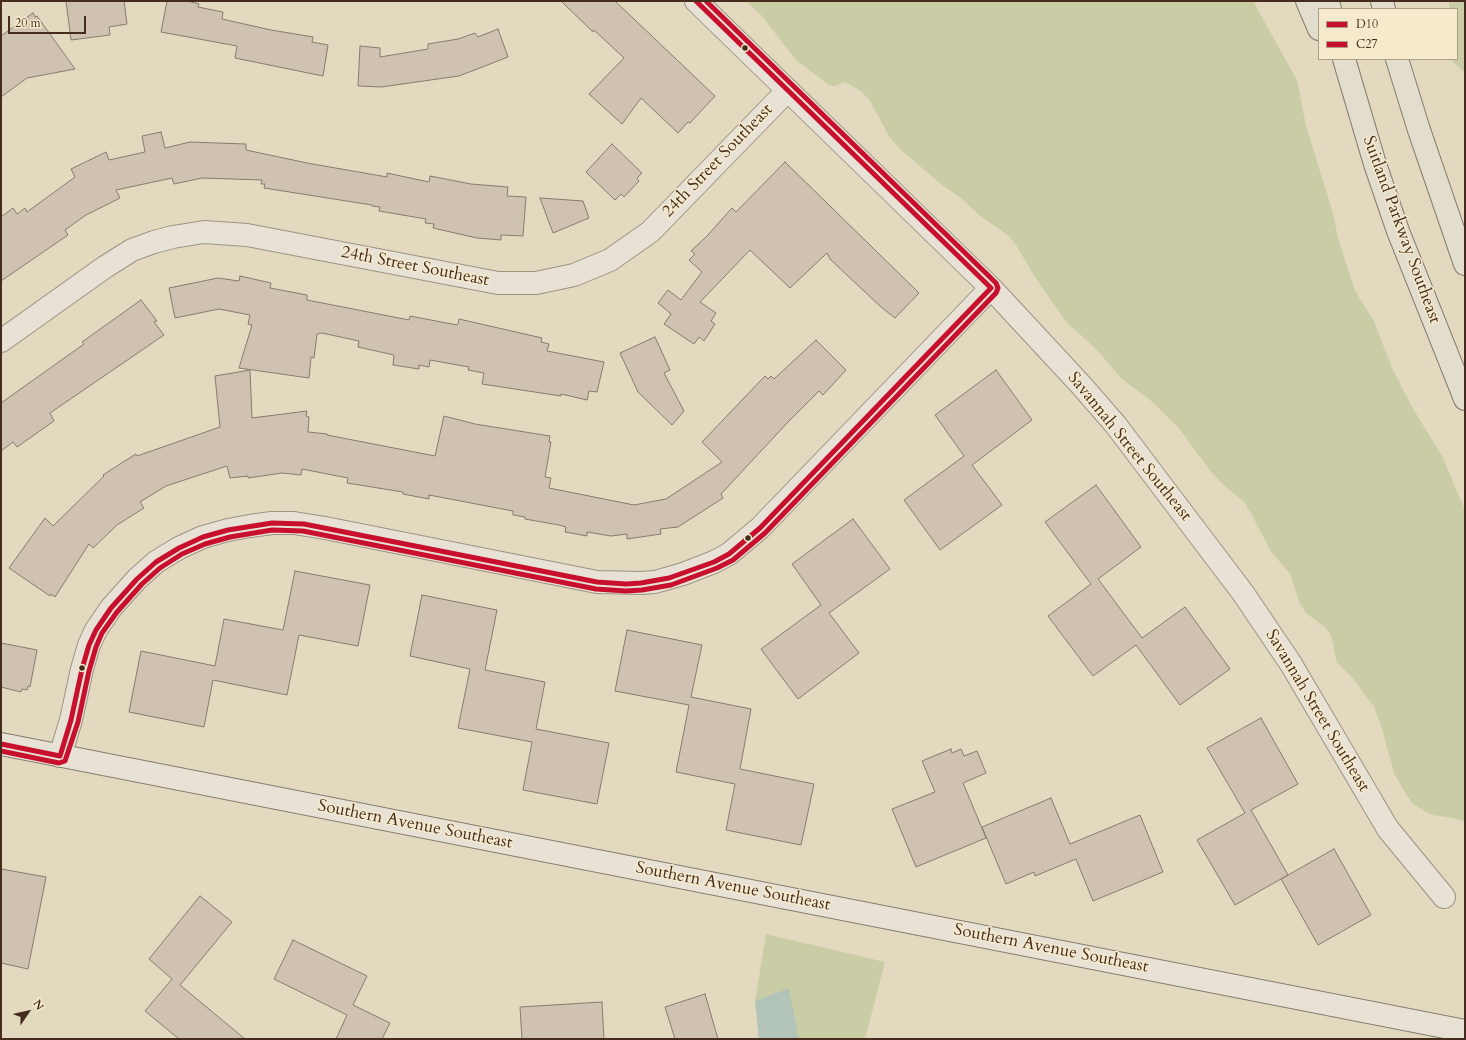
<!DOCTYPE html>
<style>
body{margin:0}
#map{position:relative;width:1466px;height:1040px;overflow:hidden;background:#e2d9bf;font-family:Cardo,serif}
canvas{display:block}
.frame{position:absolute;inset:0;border:2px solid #452c1f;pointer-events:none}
.legend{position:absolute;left:1318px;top:8px;width:140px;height:52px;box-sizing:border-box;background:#f5eacc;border:1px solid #af9e87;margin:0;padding:5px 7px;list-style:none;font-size:12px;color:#452c1f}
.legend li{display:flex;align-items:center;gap:8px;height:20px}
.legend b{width:20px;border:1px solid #af9e87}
.north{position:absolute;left:8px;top:992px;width:40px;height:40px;-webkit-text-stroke:3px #f5eacc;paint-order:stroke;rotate:56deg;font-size:11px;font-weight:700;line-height:16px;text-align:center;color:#452c1f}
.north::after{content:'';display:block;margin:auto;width:14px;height:18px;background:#452c1f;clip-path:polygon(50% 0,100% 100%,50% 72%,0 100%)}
.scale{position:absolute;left:8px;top:16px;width:78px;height:18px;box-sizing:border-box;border:2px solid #452c1f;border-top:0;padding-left:5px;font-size:12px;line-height:14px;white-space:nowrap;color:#452c1f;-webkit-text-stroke:3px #f5eacc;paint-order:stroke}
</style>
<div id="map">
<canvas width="1466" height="1040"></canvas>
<div class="frame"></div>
<ul class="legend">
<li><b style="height:5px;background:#c8102e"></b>D10</li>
<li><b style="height:5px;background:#c8102e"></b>C27</li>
</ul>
<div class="north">N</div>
<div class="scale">20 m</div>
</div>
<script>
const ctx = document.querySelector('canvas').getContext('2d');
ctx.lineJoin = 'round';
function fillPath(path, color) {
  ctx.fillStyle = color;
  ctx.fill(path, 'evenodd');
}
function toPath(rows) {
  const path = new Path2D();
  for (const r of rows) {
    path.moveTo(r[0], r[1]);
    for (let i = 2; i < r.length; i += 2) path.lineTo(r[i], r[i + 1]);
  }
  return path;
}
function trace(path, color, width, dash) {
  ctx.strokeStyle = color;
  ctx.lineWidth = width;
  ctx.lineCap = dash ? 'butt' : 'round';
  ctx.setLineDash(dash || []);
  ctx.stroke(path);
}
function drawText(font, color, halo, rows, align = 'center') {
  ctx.font = font + ' Cardo,serif';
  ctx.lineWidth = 3;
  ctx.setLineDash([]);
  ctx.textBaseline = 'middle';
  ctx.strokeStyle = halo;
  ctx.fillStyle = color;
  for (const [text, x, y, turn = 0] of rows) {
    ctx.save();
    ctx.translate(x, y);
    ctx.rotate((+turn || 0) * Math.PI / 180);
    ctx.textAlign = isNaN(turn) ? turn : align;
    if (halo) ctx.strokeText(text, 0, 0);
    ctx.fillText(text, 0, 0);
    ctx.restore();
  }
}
fillPath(toPath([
 [746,1,1253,1,1297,80,1306,126,1333,213,1338,238,1354,288,1360,299,1374,321,1392,368,1412,407,1442,456,1465,510,1465,822,1453,818,1432,815,1413,804,1407,796,1394,773,1381,725,1374,707,1352,677,1337,663,1331,635,1325,627,1306,613,1300,604,1290,574,1270,550,1251,513,1244,502,1227,488,1212,473,1178,427,1149,399,1122,379,1095,348,1066,322,1035,277,1016,245,1009,236,979,215,961,198,942,185,900,149,889,136,870,101,861,91,845,82,835,86,829,85,796,60,761,15],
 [1449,1,1465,1,1465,73,1450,59,1457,59,1457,9,1449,9],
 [766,934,885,962,865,1039,799,1039,789,988,755,1001]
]), '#c9cca5');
fillPath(toPath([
 [789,988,799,1039,759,1039,755,1001]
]), '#b2c4b7');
const building = toPath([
 [66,1,124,1,127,24,109,27,110,35,71,40,66,1],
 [167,1,187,1,199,4,198,7,223,12,222,19,271,30,313,37,312,42,328,45,323,76,235,58,237,46,161,32,167,1],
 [561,1,615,1,715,96,690,123,688,122,678,133,641,98,622,124,589,94,624,58,594,30,593,32,561,1],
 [33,13,35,17,37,16,75,69,27,78,1,97,1,36,33,13],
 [498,29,508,57,459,76,381,87,358,86,360,46,380,48,380,57,428,49,428,44,458,39,475,33,478,37,498,29],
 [161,132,165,148,190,142,246,144,246,150,307,163,387,177,387,173,429,182,430,176,471,184,508,187,507,196,526,197,523,236,501,235,501,240,477,238,433,228,434,224,425,223,426,219,379,211,380,207,372,206,372,205,264,188,265,184,261,184,262,180,202,178,174,184,172,178,116,190,120,198,86,215,65,230,68,235,1,281,1,217,13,208,17,214,25,208,27,212,75,177,71,169,106,152,109,160,145,152,142,136,161,132],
 [612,144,642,173,637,178,639,181,624,197,621,194,615,200,586,172,612,144],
 [785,162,919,293,895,318,881,307,830,259,827,253,790,288,750,250,700,302,716,313,711,321,715,324,704,341,699,337,694,344,664,324,671,314,658,303,668,290,681,300,702,272,689,260,695,254,691,251,707,236,732,208,736,212,785,162],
 [540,198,583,201,589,218,553,233,540,198],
 [240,276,271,283,270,288,307,295,307,300,409,320,410,316,457,325,458,324,459,319,542,338,541,342,549,344,547,351,604,362,597,392,589,391,587,400,561,394,561,396,482,384,484,373,468,370,469,367,430,360,429,367,419,365,419,369,393,365,394,355,358,347,359,341,322,333,317,334,314,358,311,357,309,378,239,368,252,325,248,324,250,315,219,309,175,318,169,288,218,278,239,281,240,276],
 [141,300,157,321,154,322,164,335,50,413,54,421,17,447,13,442,1,451,1,403,84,344,82,342,141,300],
 [655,337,670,370,664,373,684,411,672,425,638,392,620,353,655,337],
 [816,340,846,370,823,395,819,391,789,421,721,494,723,498,678,527,660,529,661,534,627,539,627,534,611,536,587,532,587,536,565,532,566,527,559,525,525,519,525,517,513,515,513,511,429,495,429,499,403,494,403,492,347,483,348,478,302,469,301,475,282,473,248,478,248,476,230,478,227,466,166,486,140,502,144,508,117,525,93,548,89,544,55,597,51,594,50,596,9,568,45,518,53,526,104,476,103,475,120,464,136,454,137,456,220,427,215,376,250,370,252,418,307,411,306,416,309,417,308,432,327,434,327,435,435,456,444,416,475,424,550,436,549,442,551,442,545,477,551,478,549,488,634,505,666,499,722,462,702,442,765,376,768,379,771,376,774,379,816,340],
 [996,370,1032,420,972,465,1002,505,940,550,904,500,964,456,935,415,996,370],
 [1096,485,1141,547,1098,579,1142,638,1185,607,1230,669,1180,705,1136,645,1093,676,1048,616,1091,584,1045,522,1096,485],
 [853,519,890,569,829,613,859,653,798,699,761,649,821,605,792,564,853,519],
 [295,571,370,585,358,646,299,635,287,695,213,680,204,727,129,712,141,651,215,666,224,619,283,630,295,571],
 [422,595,497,610,485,670,545,682,536,729,609,743,597,804,523,790,532,742,458,728,470,669,410,656,422,595],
 [627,630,702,645,691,697,751,709,740,769,814,784,801,845,726,830,735,784,676,772,689,705,615,691,627,630],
 [1,643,37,650,30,687,28,686,27,690,22,689,21,692,1,687,1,643],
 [1261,718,1298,784,1251,810,1288,875,1235,905,1197,840,1245,813,1207,748,1261,718],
 [951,749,952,753,961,749,964,756,977,751,986,773,963,783,986,838,916,867,892,809,935,792,922,761,951,749],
 [1051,798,1070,844,1140,815,1163,872,1093,901,1076,859,1035,876,1034,872,1006,884,982,827,1051,798],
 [1334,849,1371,915,1318,945,1281,879,1334,849],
 [1,869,46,877,28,969,1,963,1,869],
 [200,896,232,922,180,985,245,1039,179,1039,145,1011,172,979,149,959,200,896],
 [293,940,367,976,353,1005,390,1023,382,1039,336,1039,347,1015,274,979,293,940],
 [705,994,718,1039,675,1039,665,1007,705,994],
 [602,1002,604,1039,522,1039,520,1007,602,1002]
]);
fillPath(building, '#d0c2b0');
trace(building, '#857c6e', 1);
const minor = toPath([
 [696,1,991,288,1081,385,1115,424,1243,593,1291,664,1388,829,1444,897],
 [1,341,105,267,132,250,154,242,173,237,204,232,247,235,498,283,536,283,574,275,610,260,650,232,788,90],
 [60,756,71,720,82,669,89,645,96,630,111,608,137,579,156,562,179,548,203,537,228,530,250,526,272,523,294,523,325,528,597,582,641,583,655,582,683,574,714,562,729,554,760,528,991,288]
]);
const secondary = toPath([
 [1,744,1465,1031]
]);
const trunk = toPath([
 [1307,1,1319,29],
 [1328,1,1330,9],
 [1382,1,1384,9],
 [1344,59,1375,164,1398,231,1465,399],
 [1397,59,1419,130,1465,264]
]);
trace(minor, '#9c9383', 24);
trace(secondary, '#857c6e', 24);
trace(trunk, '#857c6e', 24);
trace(minor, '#e7e2d5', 22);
trace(secondary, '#e7e2d5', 22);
trace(trunk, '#e3ddce', 22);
trace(toPath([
 [1,744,60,756,71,720,82,669,89,645,96,630,111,608,137,579,156,562,179,548,203,537,228,530,272,523,304,524,597,582,626,584,641,583,669,578,714,562,729,554,760,528,991,288,696,1]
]), '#c8102e', 5);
trace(toPath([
 [1,751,59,763,65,761,78,722,89,671,96,647,102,633,117,612,142,584,160,568,182,554,205,544,230,537,272,530,303,531,596,589,626,591,642,590,671,585,717,568,733,560,765,533,996,293,998,288,996,283,706,1]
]), '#c8102e', 5);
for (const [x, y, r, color] of [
 [745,48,3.5,"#452c1f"],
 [748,538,3.5,"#452c1f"],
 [82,668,3.5,"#452c1f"]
]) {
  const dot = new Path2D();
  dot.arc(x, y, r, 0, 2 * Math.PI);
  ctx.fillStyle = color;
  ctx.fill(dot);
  trace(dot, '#f5eacc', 1.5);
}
drawText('17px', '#452c1f', '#f5eacc', [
 ["24th Street Southeast",718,161,-46],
 ["Suitland Parkway Southeast",1401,230,70],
 ["24th Street Southeast",415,267,11],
 ["Savannah Street Southeast",1129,447,51],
 ["Savannah Street Southeast",1317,711,59],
 ["Southern Avenue Southeast",415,825,11],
 ["Southern Avenue Southeast",733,887,11],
 ["Southern Avenue Southeast",1051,949,11]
]);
</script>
